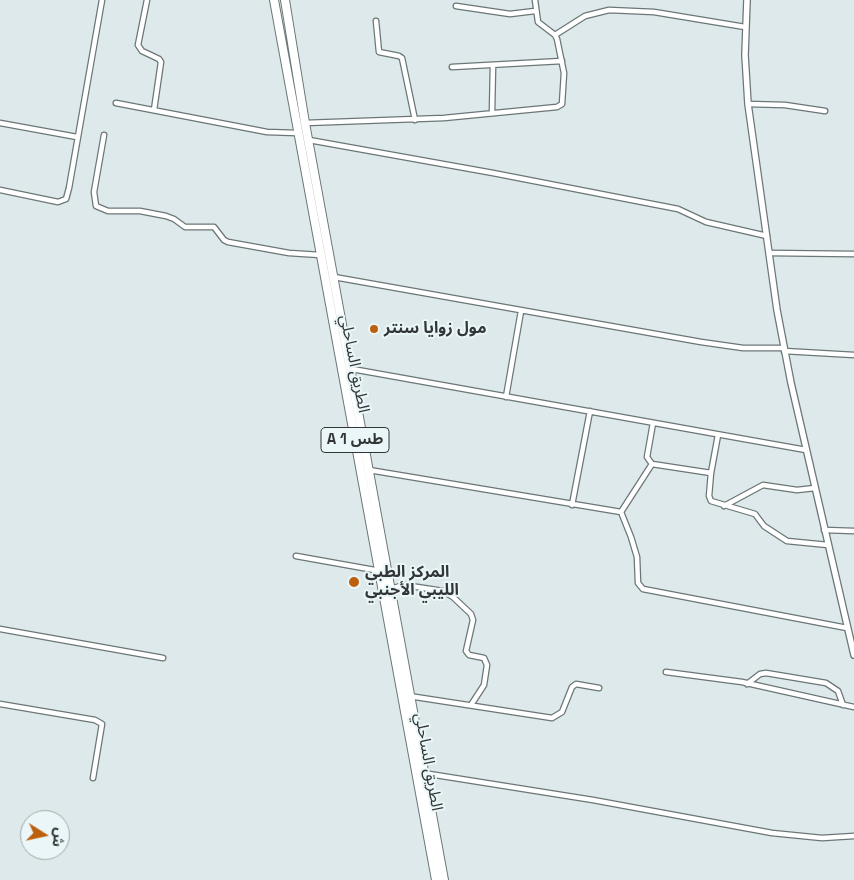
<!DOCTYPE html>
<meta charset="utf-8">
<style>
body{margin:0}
#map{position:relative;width:854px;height:880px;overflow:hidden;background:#dde9ea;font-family:"Space Grotesk","Noto Sans Arabic",sans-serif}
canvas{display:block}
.north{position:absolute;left:20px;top:810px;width:50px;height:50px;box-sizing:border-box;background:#eaf6f7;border:1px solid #a0a9aa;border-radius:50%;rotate:100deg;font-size:14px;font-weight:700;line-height:20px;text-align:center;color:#323637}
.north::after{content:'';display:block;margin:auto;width:18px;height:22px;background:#bd600e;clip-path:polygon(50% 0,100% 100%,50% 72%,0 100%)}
</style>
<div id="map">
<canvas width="854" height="880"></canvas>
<div class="north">ش</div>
</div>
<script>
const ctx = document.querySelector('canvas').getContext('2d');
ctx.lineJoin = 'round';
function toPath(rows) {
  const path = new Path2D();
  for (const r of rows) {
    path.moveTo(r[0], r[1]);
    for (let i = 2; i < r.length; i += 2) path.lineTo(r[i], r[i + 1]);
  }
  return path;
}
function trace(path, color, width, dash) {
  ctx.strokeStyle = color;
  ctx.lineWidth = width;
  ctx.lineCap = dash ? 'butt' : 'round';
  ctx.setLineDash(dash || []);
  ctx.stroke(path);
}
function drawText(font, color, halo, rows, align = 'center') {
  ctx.font = font + ' "Space Grotesk","Noto Sans Arabic",sans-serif';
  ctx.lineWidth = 4;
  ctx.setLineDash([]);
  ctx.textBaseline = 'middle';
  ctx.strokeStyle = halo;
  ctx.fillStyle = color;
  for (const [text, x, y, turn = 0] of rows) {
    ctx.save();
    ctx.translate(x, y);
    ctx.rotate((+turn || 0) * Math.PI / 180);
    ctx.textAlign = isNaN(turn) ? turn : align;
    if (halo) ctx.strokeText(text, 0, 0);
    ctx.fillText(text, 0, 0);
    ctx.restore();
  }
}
const street = toPath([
 [147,0,138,45,142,51,159,59,161,62,154,110],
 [456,6,510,14,535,11],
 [376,21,379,52,399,56,402,58,415,120],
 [555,35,585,16,609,10,654,12,745,27],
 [452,67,562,61],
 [116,103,267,132,297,133],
 [748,104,785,105,825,111],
 [492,113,493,65],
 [0,123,77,137],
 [305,123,444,118,557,107,562,104,564,73,557,39,555,35,538,22,535,0],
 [104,135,94,192,96,206,108,211,140,211,166,216,174,219,185,227,214,227,224,240,228,242,289,253,320,255],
 [309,140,493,173,678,209,706,222,767,236],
 [0,190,58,202,66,199,69,188,102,0],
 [769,253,854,254],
 [334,277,701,342,743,348,784,348],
 [784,351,854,355],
 [352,369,806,450],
 [506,397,521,311],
 [653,423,647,457,652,464,711,473],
 [718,435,711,473,709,496,711,501,755,514,764,526,787,541,828,545],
 [369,470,621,512],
 [572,505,590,411],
 [724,506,763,485,797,490,815,488],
 [621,512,631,537,637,557,638,583,643,589,847,628],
 [621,512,652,464],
 [824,530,854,531],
 [296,556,380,571],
 [390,589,404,585,443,591,453,597,471,614,473,620,466,651,469,655,484,658,487,665,484,685,471,705],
 [0,629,163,658],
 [666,672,742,682,854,707],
 [747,684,760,674,766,673,826,683,838,691,843,705],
 [409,696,552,718,562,712,572,687,576,684,599,688],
 [0,704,95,720,102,724,93,778],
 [423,773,593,800,772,833,822,838,854,836]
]);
const secondary = toPath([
 [747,0,745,55,748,104,777,310,791,383,854,655]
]);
const highway = toPath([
 [274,0,436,880],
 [285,0,305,123,444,880]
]);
trace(street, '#6c7677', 7);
trace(secondary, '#6c7677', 8);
trace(highway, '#6c7677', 10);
trace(street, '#fff', 4.5);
trace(secondary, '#fff', 5.5);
trace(highway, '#fff', 8);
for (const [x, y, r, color] of [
 [374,329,5,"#bd600e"],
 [354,582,6,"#bd600e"]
]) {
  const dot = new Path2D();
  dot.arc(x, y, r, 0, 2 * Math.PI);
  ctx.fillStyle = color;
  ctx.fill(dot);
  trace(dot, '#eaf6f7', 2);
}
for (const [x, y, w] of [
 [355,440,68]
]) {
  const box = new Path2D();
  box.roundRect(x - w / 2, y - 12.5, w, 25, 4);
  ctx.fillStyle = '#eaf6f7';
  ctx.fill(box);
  trace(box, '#323637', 1);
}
drawText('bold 15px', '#323637', null, [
 ["A 1 طس",355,440]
]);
drawText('bold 16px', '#323637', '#eaf6f7', [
 ["مول زوايا سنتر",384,329],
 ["المركز الطبي",365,573],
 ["الليبي الأجنبي",365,591]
], 'left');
drawText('16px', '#323637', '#eaf6f7', [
 ["الطريق الساحلي",354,364,79],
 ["الطريق الساحلي",428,762,80]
]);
</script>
